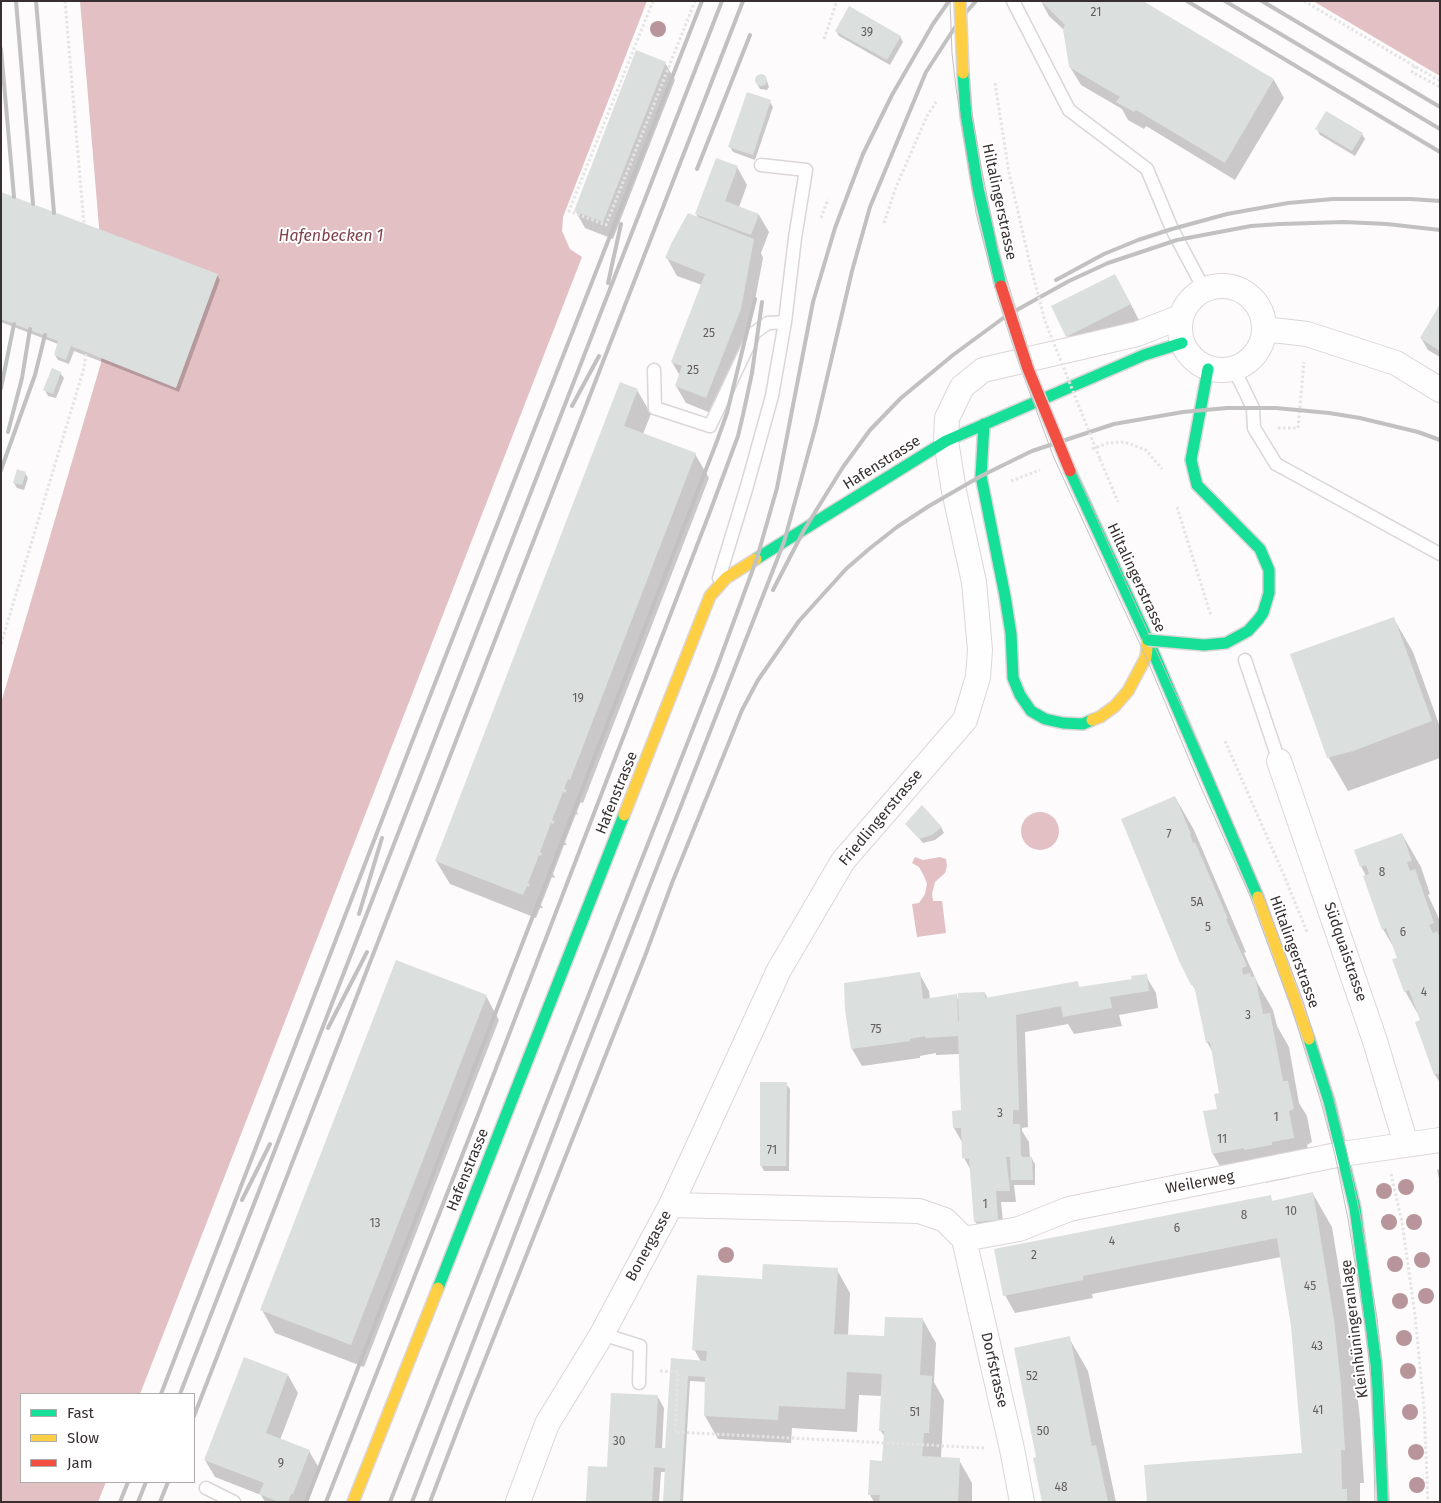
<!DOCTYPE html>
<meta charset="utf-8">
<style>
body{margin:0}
#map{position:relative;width:1441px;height:1503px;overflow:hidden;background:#fdfbfb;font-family:"Fira Sans",sans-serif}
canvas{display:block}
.frame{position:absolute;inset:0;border:2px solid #383030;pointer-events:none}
.legend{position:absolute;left:20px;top:1393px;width:175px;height:90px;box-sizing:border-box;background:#fff;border:1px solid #afacac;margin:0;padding:6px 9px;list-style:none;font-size:15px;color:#383030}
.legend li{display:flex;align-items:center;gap:10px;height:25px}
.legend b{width:25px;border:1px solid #afacac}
</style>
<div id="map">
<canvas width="1441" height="1503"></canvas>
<div class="frame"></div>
<ul class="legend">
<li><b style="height:6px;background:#16e098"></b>Fast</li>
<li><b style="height:6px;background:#ffcf43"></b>Slow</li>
<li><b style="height:6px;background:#f24e42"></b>Jam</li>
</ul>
</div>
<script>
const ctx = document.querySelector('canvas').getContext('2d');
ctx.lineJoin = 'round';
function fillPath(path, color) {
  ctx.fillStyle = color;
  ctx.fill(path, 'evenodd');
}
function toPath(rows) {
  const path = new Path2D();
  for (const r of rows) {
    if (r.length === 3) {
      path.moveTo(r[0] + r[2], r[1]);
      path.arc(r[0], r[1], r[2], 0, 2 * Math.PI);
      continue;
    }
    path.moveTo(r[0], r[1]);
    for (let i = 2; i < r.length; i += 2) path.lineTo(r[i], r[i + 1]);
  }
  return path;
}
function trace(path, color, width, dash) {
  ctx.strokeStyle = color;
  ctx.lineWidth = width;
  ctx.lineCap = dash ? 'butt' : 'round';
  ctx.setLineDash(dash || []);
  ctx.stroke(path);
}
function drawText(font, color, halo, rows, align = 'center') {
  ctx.font = font + ' "Fira Sans",sans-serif';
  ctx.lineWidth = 4;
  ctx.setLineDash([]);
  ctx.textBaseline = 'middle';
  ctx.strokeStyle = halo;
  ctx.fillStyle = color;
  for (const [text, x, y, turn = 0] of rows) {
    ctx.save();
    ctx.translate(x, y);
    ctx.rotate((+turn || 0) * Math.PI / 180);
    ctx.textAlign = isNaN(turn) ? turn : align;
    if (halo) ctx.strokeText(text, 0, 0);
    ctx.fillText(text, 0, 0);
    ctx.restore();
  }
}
fillPath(toPath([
 [80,1,647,1,563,217,562,231,570,249,582,257,140,1394,21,1394,21,1482,106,1482,98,1502,1,1502,1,703,101,363,106,310],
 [1313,1,1440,1,1440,76,1428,69],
 [1040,831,19],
 [915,857,923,860,940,857,946,859,947,866,945,873,935,882,932,894,933,901,942,901,946,933,917,937,912,904,919,903,925,894,927,884,924,876,919,867,912,863]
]), '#e3c0c4');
fillPath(toPath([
 [1041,1,1140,1,1274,80,1284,98,1235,180,1146,126,1144,129,1128,120,1122,109,1081,85,1070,67,1065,31,1049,16],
 [836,31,900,36,903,42,890,65,839,36],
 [665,63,675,80,613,239,585,228,575,210],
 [761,75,764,76,767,81,769,87,767,90,760,89,757,84,756,80,757,76],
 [770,102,773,107,755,160,733,152,730,147],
 [1317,129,1362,134,1365,139,1355,156,1320,135],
 [737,167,747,185,739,207,759,215,769,232,761,253,763,258,750,327,716,415,686,403,676,386,680,376,672,362,702,285,677,276,667,258,699,219,696,214],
 [1,194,217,275,220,280,179,392,74,351,69,364,58,360,55,355,58,344,1,322],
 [1125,293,1140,322,1077,354,1052,306],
 [1440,307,1440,357,1428,350,1421,338],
 [60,373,64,378,56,398,48,396,45,390],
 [637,390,651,414,643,434,695,454,709,478,583,803,581,802,577,811,578,815,576,814,565,842,567,845,564,845,553,874,555,877,554,878,552,877,541,905,543,908,540,908,536,918,450,884,436,861],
 [25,473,28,478,24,490,17,488,14,483],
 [1394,619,1413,652,1440,727,1440,758,1348,791,1329,758,1292,655],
 [1175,797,1194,830,1246,952,1244,953,1258,984,1273,1010,1277,1026,1289,1047,1299,1103,1307,1116,1312,1142,1307,1145,1313,1171,1290,1176,1290,1178,1265,1183,1263,1181,1232,1187,1213,1154,1221,1094,1213,1053,1207,1042,1198,995,1192,984],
 [907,824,941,827,944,833,935,840,923,843],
 [1402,834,1421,867,1430,894,1428,895,1440,921,1440,1083,1435,1075,1419,1016,1405,991,1397,953,1383,929,1366,876,1361,866],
 [919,973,929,991,930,999,956,996,960,1002,985,993,988,999,1077,983,1080,988,1133,980,1146,976,1156,993,1158,1008,1119,1015,1122,1026,1074,1034,1068,1024,1025,1032,1028,1127,1022,1128,1022,1131,1029,1142,1030,1159,1032,1159,1035,1164,1035,1185,1014,1185,1016,1202,1001,1202,1004,1231,982,1233,975,1221,972,1172,964,1158,963,1144,954,1128,962,1111,960,1054,936,1055,936,1053,920,1056,920,1058,862,1066,852,1049],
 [486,996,499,1020,364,1367,275,1333,262,1310],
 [786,1084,790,1089,789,1171,764,1171,761,1165],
 [1440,1169,1440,1183,1437,1170],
 [1313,1194,1332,1227,1353,1355,1360,1419,1364,1483,1360,1483,1360,1502,1148,1502,1303,1454,1293,1325,1281,1257,1092,1294,1093,1298,1015,1313,1005,1295,1270,1197,1273,1202],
 [837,1270,850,1293,848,1336,885,1338,923,1320,936,1343,934,1382,944,1400,941,1458,959,1460,972,1483,972,1502,874,1502,870,1495,883,1463,885,1437,880,1430,882,1396,859,1395,857,1432,792,1428,791,1443,718,1439,705,1416,707,1382,690,1381,683,1502,664,1502,666,1472,661,1472,659,1502,588,1502,608,1468,658,1397,664,1408,662,1449,667,1450,672,1360,701,1362,694,1349,764,1280],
 [1069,1338,1088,1371,1116,1502,1043,1502,1038,1458],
 [288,1375,298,1393,280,1440,309,1451,319,1468,306,1502,265,1502,261,1495,215,1477,205,1460]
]), '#0003');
fillPath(toPath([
 [1041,1,1143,1,1274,79,1225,163,1136,110,1134,112,1116,102,1120,97,1069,67,1063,29,1065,25],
 [849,6,901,36,887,60,835,31],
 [636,50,666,62,603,222,574,211],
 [761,80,6],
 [747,92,771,100,753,155,728,147],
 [1326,111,1363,133,1352,151,1315,129],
 [716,158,738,166,725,201,759,214,751,235,695,214],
 [1,192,218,274,176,388,71,346,66,360,54,355,58,341,1,319],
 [688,213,754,239,741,309,706,398,675,386,682,366,671,362,705,274,665,258,672,242],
 [1115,274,1131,304,1066,337,1051,306],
 [1440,304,1440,351,1420,338],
 [52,368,61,372,53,394,43,390],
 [620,382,638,389,624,426,696,453,570,780,568,779,564,789,567,790,565,793,563,792,552,820,555,821,553,824,551,823,540,852,542,853,541,856,539,855,528,883,530,884,529,887,527,886,523,895,435,861],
 [17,469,26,472,22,485,13,483],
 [1394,617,1432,721,1353,751,1327,758,1290,654],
 [1175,796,1191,834,1190,835,1193,843,1195,842,1228,919,1226,919,1247,966,1242,968,1243,975,1250,973,1251,977,1255,976,1263,1014,1270,1013,1283,1081,1288,1081,1294,1109,1289,1111,1294,1138,1272,1142,1272,1145,1244,1150,1244,1148,1212,1154,1203,1111,1217,1109,1214,1094,1219,1093,1210,1042,1206,1043,1194,985,1191,985,1180,963,1121,819],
 [922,805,942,827,932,835,919,839,905,824],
 [1402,833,1412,861,1407,862,1410,871,1415,869,1434,923,1429,925,1433,933,1437,931,1440,938,1440,1073,1434,1075,1415,1022,1420,1020,1409,990,1404,992,1392,959,1397,958,1386,928,1382,930,1363,876,1369,874,1366,865,1360,867,1354,850],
 [396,960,487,995,351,1345,260,1310],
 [920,972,923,999,957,994,958,1021,959,1021,958,993,985,992,985,998,1078,981,1079,987,1132,979,1131,976,1147,974,1149,991,1110,997,1112,1008,1063,1017,1061,1006,1016,1015,1019,1110,1013,1110,1013,1124,1020,1124,1021,1155,1023,1157,1032,1157,1033,1180,1011,1180,1010,1157,1006,1157,1010,1191,996,1191,998,1220,974,1222,969,1159,962,1158,961,1128,953,1128,952,1111,961,1110,958,1036,925,1038,925,1036,910,1039,910,1041,851,1049,845,1010,844,983],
 [760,1082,787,1082,786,1166,760,1166],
 [1313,1192,1334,1320,1341,1385,1345,1450,1341,1450,1342,1489,1347,1489,1347,1502,1147,1502,1144,1465,1302,1453,1291,1326,1277,1238,1083,1276,1083,1280,1003,1296,994,1249,1271,1195,1272,1201],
 [763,1264,838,1268,834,1334,884,1336,885,1317,923,1318,920,1375,932,1376,929,1433,924,1433,922,1456,960,1458,958,1502,879,1502,880,1495,868,1495,870,1460,882,1461,884,1431,879,1431,882,1374,847,1372,845,1409,779,1406,778,1420,704,1416,705,1377,688,1376,680,1502,663,1502,665,1468,654,1467,652,1502,586,1502,588,1466,607,1467,611,1393,658,1395,655,1448,665,1448,671,1358,706,1361,707,1351,692,1350,697,1275,762,1279],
 [1070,1336,1092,1446,1096,1445,1108,1502,1042,1502,1033,1458,1036,1457,1014,1348],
 [244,1357,288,1374,266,1433,310,1450,293,1494,291,1494,288,1502,279,1502,259,1494,264,1483,204,1460]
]), '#dbdfde');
const lane = toPath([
 [1013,1,1069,110,1147,169,1172,229,1204,289],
 [1234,369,1253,408,1254,428,1276,464,1440,554],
 [654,370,655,408,710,426,754,333,768,323,785,322],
 [719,578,747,486,772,396,785,322,795,238,806,170,761,165],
 [1245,660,1279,761],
 [602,1334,640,1346,639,1383],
 [206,1488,234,1502]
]);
const street = toPath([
 [1222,328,42],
 [1264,329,1307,334,1396,363,1440,390],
 [1279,761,1375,1041,1406,1144],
 [671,1205,919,1211,945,1220,964,1239],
 [964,1239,1019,1229,1069,1209,1342,1154,1440,1140],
 [964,1239,1012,1449,1022,1502],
 [518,1502,547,1424,602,1334,671,1205,779,970,843,861,965,720,978,677,980,650,974,582,954,491,946,441,947,418,962,387,983,370,1137,334,1180,317]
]);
const fast = toPath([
 [963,73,966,116,978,188,1001,286],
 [1208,369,1191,460,1197,485,1260,549,1269,570,1269,593,1263,613,1258,620],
 [984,424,981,476,1005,596,1011,634,1013,678,1020,695,1031,711,1045,719,1063,723,1083,724,1092,720],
 [1070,471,1148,640,1258,897],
 [756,559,946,441,1144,355,1182,343],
 [1309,1039,1329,1101,1355,1208,1376,1364,1383,1502],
 [438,1288,624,815]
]);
const slow = toPath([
 [1092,720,1100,717,1115,706,1128,691,1146,657,1148,640],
 [624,815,710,596,726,578,756,559],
 [1258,897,1309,1039],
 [353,1502,438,1288]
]);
trace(lane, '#dbd6d7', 15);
trace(street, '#dbd6d7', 26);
trace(fast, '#dbd6d7', 14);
trace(slow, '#dbd6d7', 14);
trace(toPath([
 [65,1,84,225],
 [653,1,569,211,606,225,695,1],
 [1304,1,1440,81],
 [824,39,837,1],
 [1415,66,1412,72,1440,87],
 [995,83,1009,173,1031,268],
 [821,218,828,199],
 [884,223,896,187,927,116,936,102],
 [1278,428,1298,428,1304,362],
 [1092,449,1108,443,1124,442,1146,450,1162,469],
 [1100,459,1118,502],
 [1011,481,1040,470],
 [1177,507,1211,616],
 [1,644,84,368,86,352],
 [1225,741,1283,873,1307,932],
 [1391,1174,1402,1222,1415,1315,1424,1408,1428,1502],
 [660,1371,678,1372,675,1432,985,1448]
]), '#e4e4e4', 3, [2.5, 2.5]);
trace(lane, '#fffefe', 12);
trace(street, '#fffefe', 24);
trace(fast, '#16e098', 11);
trace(slow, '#ffcf43', 11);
trace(toPath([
 [950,1,952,53,956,88,976,213,998,299,1018,361,1054,458,1146,657,1200,785,1250,896,1292,1009,1321,1102,1335,1155,1348,1219,1366,1331,1372,1388,1375,1502],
 [963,1,972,113,981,166,998,251,1033,364,1052,416,1075,470,1210,770,1260,887,1303,1001,1332,1093,1347,1153,1360,1214,1377,1318,1383,1375,1386,1426,1388,1502]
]), '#c2c1c1', 1);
trace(toPath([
 [16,1,33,204],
 [36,1,54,213],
 [1187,1,1440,152],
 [1225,1,1440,129],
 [1262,1,1440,107],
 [1,49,14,197],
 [697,169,750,35],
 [1056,280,1104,254,1138,240,1172,229,1227,214,1288,203,1333,199,1411,199,1440,201],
 [608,283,621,224],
 [1,388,14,324],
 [572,406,599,356],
 [8,432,22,378,30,329],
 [1,470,35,375,45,335],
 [773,590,804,530,843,467,870,430,901,398,953,355,1006,316,1069,281,1108,263,1177,240,1251,226,1280,224,1344,222,1387,224,1440,230],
 [359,914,382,838],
 [328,1028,367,952],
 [242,1200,270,1144],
 [161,1394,410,747,702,1],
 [180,1394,722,1],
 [194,1416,743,1],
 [120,1502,128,1482],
 [138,1502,146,1482],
 [160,1502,168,1482],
 [306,1502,717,441,727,413,755,299],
 [326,1502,478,1115,711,509,738,436,743,415,752,373,762,302],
 [390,1502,716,670,757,558,777,488,813,302,835,228,863,154,892,95,933,24,949,1],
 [412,1502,584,1054,784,542,816,425,852,271,870,207,926,72,961,18,976,1],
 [430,1502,467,1405,645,956,672,883,742,710,758,680,799,621,846,569,869,549,897,527,929,506,981,476,1032,451,1114,424,1183,412,1227,408,1276,408,1329,413,1360,418,1418,432,1440,440]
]), '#c2c1c1', 4);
const fastBridge = toPath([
 [1148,640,1204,645,1226,643,1248,631,1258,620]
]);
const slowBridge = toPath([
 [960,1,963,73]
]);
const jamBridge = toPath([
 [1001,286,1028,369,1070,471]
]);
trace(fastBridge, '#dbd6d7', 14, []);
trace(slowBridge, '#dbd6d7', 14, []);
trace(jamBridge, '#dbd6d7', 14, []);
trace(toPath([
 [1031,268,1045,321,1100,459]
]), '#e4e4e4', 3, [2.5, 2.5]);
trace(fastBridge, '#16e098', 11);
trace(slowBridge, '#ffcf43', 11);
trace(jamBridge, '#f24e42', 11);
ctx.fillStyle = '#b8959a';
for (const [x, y] of [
 [658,29],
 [1406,1187],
 [1384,1191],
 [1389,1222],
 [1414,1222],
 [726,1255],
 [1422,1260],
 [1395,1264],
 [1426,1296],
 [1400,1301],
 [1404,1338],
 [1408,1371],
 [1410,1412],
 [1416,1452],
 [1417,1485]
]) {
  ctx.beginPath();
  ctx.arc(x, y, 8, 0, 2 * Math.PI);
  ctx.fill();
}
drawText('12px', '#615c5c', null, [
 ["21",1096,13],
 ["39",867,33],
 ["25",709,334],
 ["25",693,371],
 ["19",578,699],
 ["7",1169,835],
 ["8",1382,873],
 ["5A",1197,903],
 ["5",1208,928],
 ["6",1403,933],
 ["4",1424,993],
 ["3",1248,1016],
 ["75",876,1030],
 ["3",1000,1114],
 ["1",1276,1118],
 ["11",1222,1140],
 ["71",772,1151],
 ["1",985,1205],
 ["10",1291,1212],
 ["8",1244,1216],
 ["13",375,1224],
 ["6",1177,1229],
 ["4",1112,1242],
 ["2",1034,1256],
 ["45",1310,1287],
 ["43",1317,1347],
 ["52",1032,1377],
 ["41",1318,1411],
 ["51",915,1413],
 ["50",1043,1432],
 ["30",619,1442],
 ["9",281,1464],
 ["48",1061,1488]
]);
drawText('15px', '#383030', '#fff', [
 ["Hiltalingerstrasse",999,202,78],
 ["Hafenstrasse",882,463,-32],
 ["Hiltalingerstrasse",1136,578,65],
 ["Hafenstrasse",617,793,-68],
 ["Friedlingerstrasse",881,818,-50],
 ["Hiltalingerstrasse",1294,952,70],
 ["Südquaistrasse",1345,952,71],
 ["Hafenstrasse",468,1170,-68],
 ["Weilerweg",1200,1183,-11],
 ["Bonergasse",649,1246,-61],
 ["Kleinhüningeranlage",1355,1329,-97],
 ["Dorfstrasse",994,1370,77]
]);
drawText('italic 16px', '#80414b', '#fff', [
 ["Hafenbecken 1",331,237]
]);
</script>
